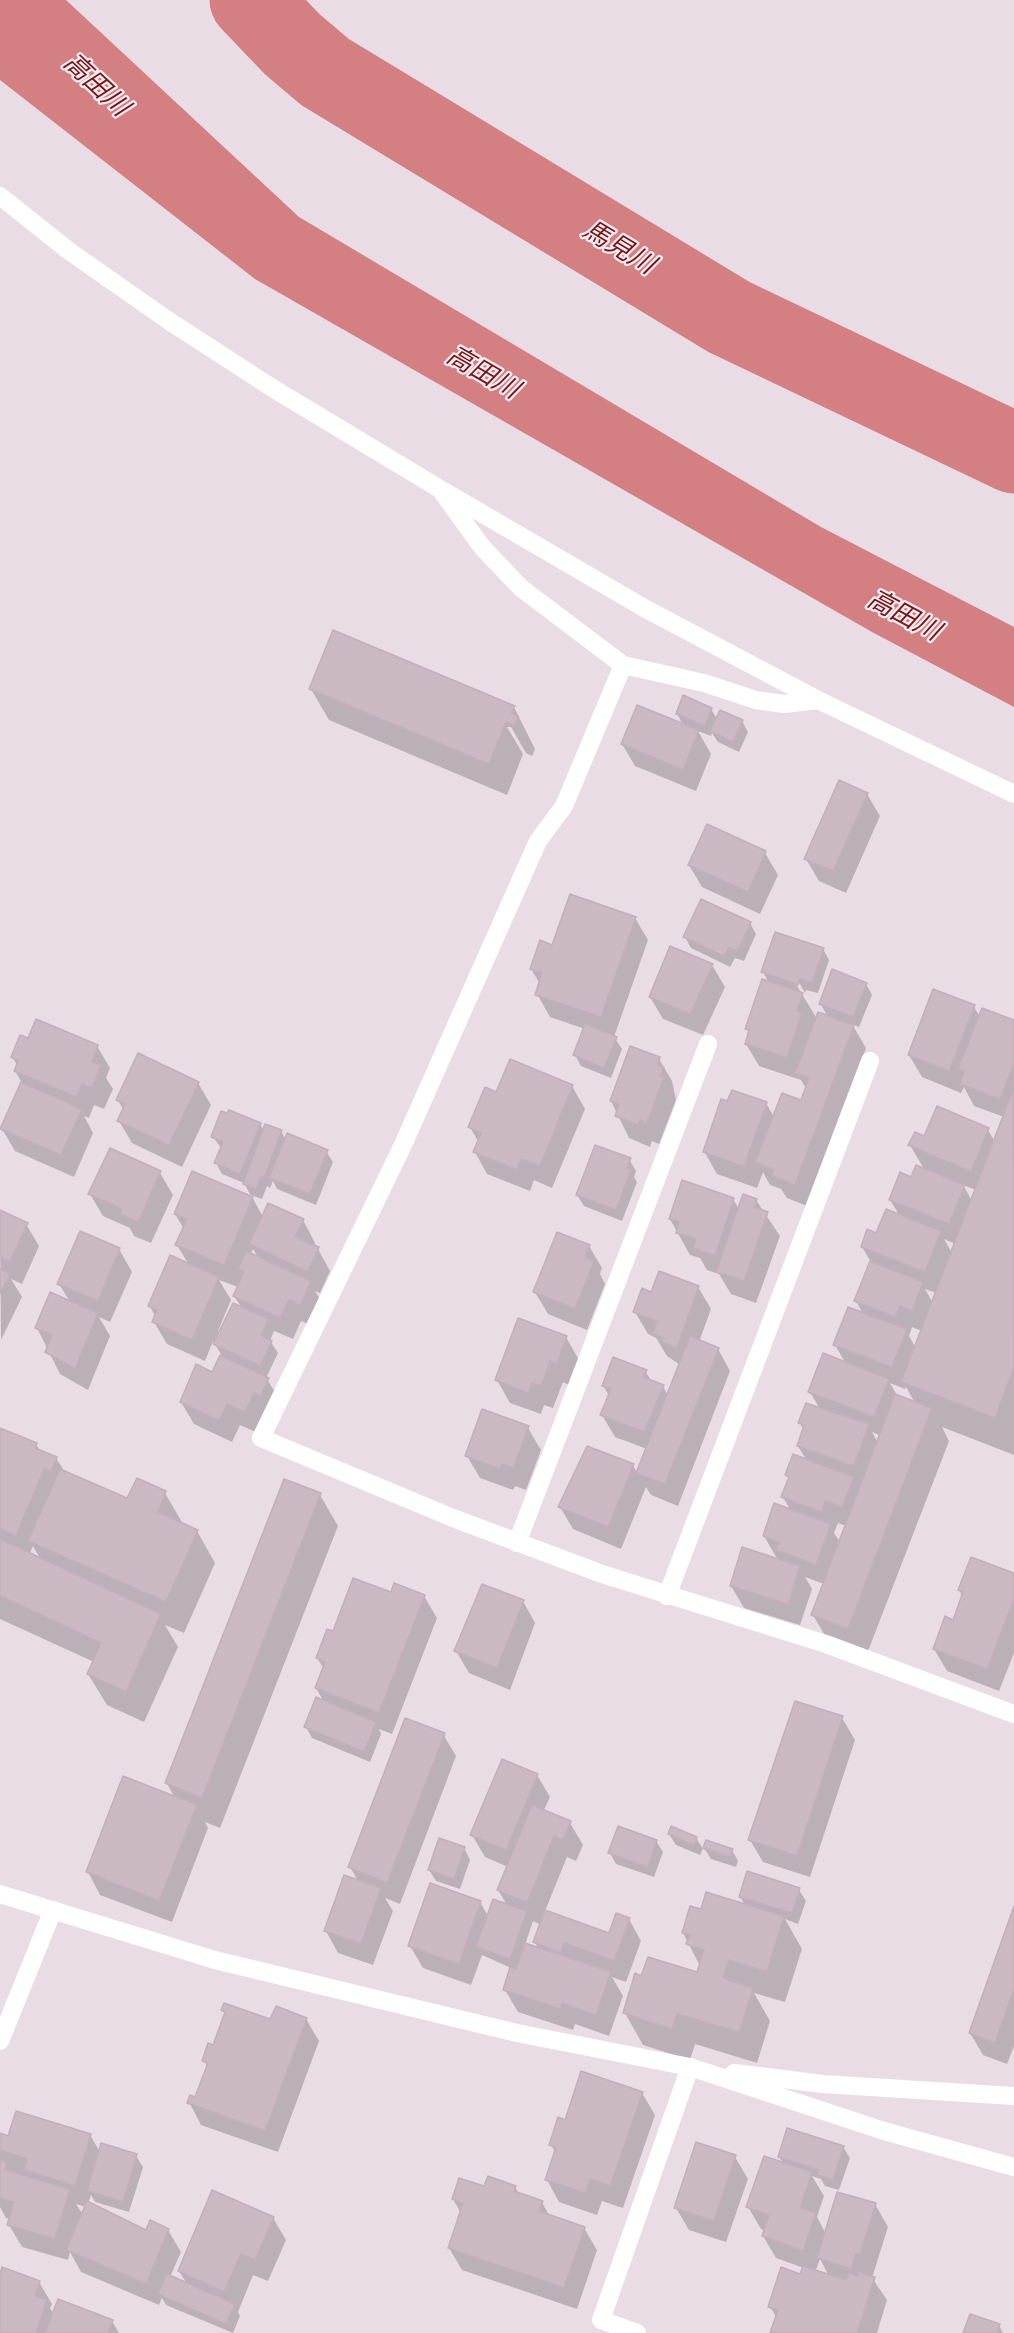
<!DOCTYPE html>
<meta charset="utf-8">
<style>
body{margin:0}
canvas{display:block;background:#eadce5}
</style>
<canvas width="1014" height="2333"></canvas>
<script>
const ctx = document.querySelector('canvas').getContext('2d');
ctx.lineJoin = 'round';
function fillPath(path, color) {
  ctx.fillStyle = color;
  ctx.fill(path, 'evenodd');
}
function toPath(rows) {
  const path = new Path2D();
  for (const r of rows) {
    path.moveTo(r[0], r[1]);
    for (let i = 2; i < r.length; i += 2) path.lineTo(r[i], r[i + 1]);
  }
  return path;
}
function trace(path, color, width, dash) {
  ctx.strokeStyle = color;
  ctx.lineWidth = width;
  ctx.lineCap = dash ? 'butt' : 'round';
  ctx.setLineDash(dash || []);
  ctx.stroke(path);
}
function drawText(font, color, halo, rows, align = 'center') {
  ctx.font = font + ' Jost,"Noto Sans JP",sans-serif';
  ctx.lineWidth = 4.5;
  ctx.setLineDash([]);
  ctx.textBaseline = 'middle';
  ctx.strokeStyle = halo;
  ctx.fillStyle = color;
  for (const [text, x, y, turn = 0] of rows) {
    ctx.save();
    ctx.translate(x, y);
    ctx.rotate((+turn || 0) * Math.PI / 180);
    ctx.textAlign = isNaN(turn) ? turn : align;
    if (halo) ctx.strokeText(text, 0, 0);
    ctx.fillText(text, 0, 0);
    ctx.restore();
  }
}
fillPath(toPath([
 [0,0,66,0,299,217,821,527,1014,627,1014,707,872,632,255,279,0,80]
]), '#d47f81');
fillPath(toPath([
 [311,689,514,707,535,749,532,756,526,753,511,727,507,727,523,754,507,795,329,720],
 [711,709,717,719,742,721,748,732,739,752,718,742,712,733,711,736,698,731,711,754,696,791,635,766,622,744,684,726,677,714],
 [867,794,880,816,846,893,819,881,806,859],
 [765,853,778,875,760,914,702,887,689,865],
 [635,918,648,940,614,1037,622,1049,611,1078,581,1066,575,1055,585,1029,550,1017,537,994,540,984,531,969,553,947],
 [750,923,756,934,744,961,735,958,730,967,691,948,685,937],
 [823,949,829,960,818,993,806,990,805,993,796,977,793,979,817,1019,828,1017,820,1003,866,984,872,995,859,1027,852,1024,866,1048,807,1206,787,1198,781,1189,770,1185,763,1172,757,1188,717,1174,704,1151,766,1103,774,1117,802,1102,807,1090,801,1080,759,1066,746,1044,750,1034,747,1029,769,983,763,972],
 [712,965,725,987,703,1035,663,1019,650,997],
 [974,1007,980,1017,1014,1021,1014,1455,942,1427,949,1441,865,1659,831,1646,813,1615,824,1584,805,1577,812,1589,800,1625,744,1608,731,1586,778,1560,764,1536,791,1511,783,1497,790,1480,787,1475,807,1461,798,1446,804,1430,800,1423,820,1409,810,1392,846,1364,835,1345,863,1314,856,1301,871,1262,862,1247,900,1216,890,1200,924,1169,910,1145,925,1138,988,1130,995,1142,1004,1117,974,1106,964,1087,961,1093,922,1077,909,1055],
 [963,1185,976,1190,972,1201],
 [944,1239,956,1244,952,1253],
 [925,1289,937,1293,933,1303],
 [912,1327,922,1331,916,1348,909,1336],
 [890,1383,905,1389,906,1387,915,1403,898,1397],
 [872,1432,881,1436,878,1443],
 [838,1523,846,1526,840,1542,834,1533],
 [28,1040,97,1046,110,1068,106,1078,113,1089,104,1109,94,1105,89,1118,84,1116,93,1133,74,1177,15,1151,2,1129,22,1083,15,1071,18,1066,12,1057],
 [659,1059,672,1081,676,1100,659,1144,652,1141,650,1147,629,1138,611,1101],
 [198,1083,211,1105,182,1167,132,1143,119,1121,124,1111,118,1100],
 [572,1086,585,1109,552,1188,534,1180,530,1191,487,1174,475,1152,479,1143,470,1127],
 [260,1124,264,1131,281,1131,286,1140,326,1151,333,1162,316,1205,277,1189,273,1181,270,1188,267,1186,262,1199,251,1195,263,1217,303,1220,315,1243,313,1247,318,1249,330,1271,320,1293,315,1291,323,1304,313,1326,301,1321,293,1339,274,1331,270,1341,278,1353,266,1378,281,1401,258,1433,240,1425,232,1442,194,1424,181,1402,213,1374,222,1356,213,1341,205,1361,167,1344,154,1322,156,1317,149,1305,189,1265,177,1245,184,1229,175,1214,252,1198,244,1183,222,1174,216,1163,222,1149,212,1136],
 [253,1249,259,1259,250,1255],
 [219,1280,238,1287,234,1296,242,1308,220,1332,218,1331,231,1300],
 [629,1159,636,1171,634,1177,637,1182,622,1221,584,1206,577,1195],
 [160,1173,173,1195,151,1243,134,1236,130,1228,103,1216,90,1194],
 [733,1199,739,1209,756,1200,780,1236,756,1303,731,1294,719,1274,707,1270,700,1258,690,1255,670,1219],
 [0,1212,26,1224,39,1246,22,1284,11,1279,22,1297,1,1340],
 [81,1233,119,1249,132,1272,110,1322,99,1317,110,1336,88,1390,60,1374,37,1328,70,1302,59,1284],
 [589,1246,602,1268,600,1274,605,1284,587,1330,548,1314,535,1292],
 [698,1287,711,1309,699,1342,718,1349,730,1371,678,1506,651,1495,646,1487,621,1549,573,1529,560,1507,573,1474,577,1476,633,1466,638,1474,647,1449,615,1437,602,1415,609,1396,603,1385,645,1371,652,1382,663,1386,668,1396,680,1365,667,1356,656,1338,648,1334,635,1312,652,1294],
 [566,1337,579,1360,569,1385,563,1382,553,1408,544,1405,541,1414,510,1403,497,1380],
 [483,1411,528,1428,541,1450,526,1490,515,1486,513,1490,480,1478,467,1456],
 [0,1429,36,1444,40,1451,56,1458,65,1472,128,1500,165,1493,183,1524,197,1531,215,1563,184,1633,165,1625,178,1647,144,1722,107,1705,88,1674,94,1662,0,1619],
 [33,1546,41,1560,29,1555],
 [320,1495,338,1526,220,1828,205,1822,208,1828,172,1922,100,1895,88,1872,175,1798,166,1782],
 [1014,1575,1014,1653,999,1691,947,1671,934,1649,954,1622,963,1597,959,1590],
 [392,1594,424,1596,437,1618,392,1734,379,1729,381,1734,370,1762,312,1738,306,1727,324,1702,316,1688,324,1669,317,1658,333,1633],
 [523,1601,535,1623,510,1690,469,1673,456,1651],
 [842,1718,855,1740,810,1877,763,1862,750,1840],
 [443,1734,456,1756,400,1904,385,1898,393,1911,373,1965,338,1953,326,1931,358,1881,350,1867],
 [537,1775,550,1797,543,1812,570,1823,583,1845,576,1861,567,1857,545,1911,610,1935,629,1919,641,1941,626,1982,612,1977,623,1996,609,2036,575,2024,573,2030,518,2012,505,1990,511,1968,482,1955,471,1985,423,1968,410,1946,480,1902,488,1916,507,1905,498,1890,508,1867,485,1857,472,1835],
 [533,1921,541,1925,535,1942,539,1950,525,1945],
 [669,1834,696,1838,703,1849,700,1855,676,1845],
 [656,1841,663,1852,654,1877,616,1864,610,1853],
 [464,1848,470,1860,460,1889,436,1881,429,1870],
 [704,1848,732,1850,738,1861,736,1867,711,1859],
 [799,1890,806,1901,798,1924,785,1919,802,1949,785,2002,754,1993,770,2021,757,2063,695,2044,690,2060,643,2045,625,2013,642,1978,698,1974,700,1966,683,1933,702,1911,745,1905,740,1897],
 [1014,1911,1014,2046,1007,2064,983,2055,970,2033],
 [223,2010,271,2021,306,2019,319,2041,278,2152,201,2125,189,2102,196,2099,208,2068,204,2061,214,2047,226,2015],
 [642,2093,655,2115,623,2208,602,2201,597,2215,559,2202,547,2180,556,2153,551,2145,566,2121],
 [0,2135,9,2137,90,2135,100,2152,136,2156,143,2167,129,2212,95,2202,91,2195,88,2204,146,2232,168,2230,181,2252,170,2277,187,2284,179,2271,273,2218,286,2240,268,2281,253,2275,238,2312,240,2316,233,2333,166,2305,162,2298,159,2305,81,2272,70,2252,68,2260,22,2247,9,2225,11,2219,6,2218,0,2207],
 [76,2204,86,2207,83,2215],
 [843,2147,850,2158,839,2190,825,2186,821,2179,812,2176,824,2196,817,2217,826,2234,875,2204,888,2227,872,2278,887,2300,877,2333,772,2333,777,2319,770,2306,801,2275,804,2268,776,2258,763,2236,765,2231,761,2229,748,2207,784,2164,779,2157],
 [820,2259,829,2276,815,2272],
 [735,2157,748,2179,726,2242,689,2230,676,2208],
 [515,2187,519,2194,542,2202,550,2217,584,2228,597,2250,577,2309,462,2270,449,2248,461,2213,453,2199,485,2188],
 [0,2278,39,2282,52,2304,50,2308,54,2315,112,2321,119,2333,0,2333],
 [999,2326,1003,2333,965,2333]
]), '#0003');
trace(toPath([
 [250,0,292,44,325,72,729,317,1014,453]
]), '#d47f81', 81);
const building = toPath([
 [333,630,515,706,511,713,518,716,514,725,506,722,489,764,309,689,333,630],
 [683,695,712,708,705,726,676,714,683,695],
 [637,705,699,730,683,770,621,744,637,705],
 [720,710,743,720,733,742,710,731,720,710],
 [839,780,868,793,833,871,804,859,839,780],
 [707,824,766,851,748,892,688,865,707,824],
 [570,894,636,917,601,1017,535,995,542,973,530,969,540,940,552,945,570,894],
 [701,899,751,922,738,951,729,948,724,956,683,937,701,899],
 [775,932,824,948,812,983,800,979,798,985,761,972,775,932],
 [670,946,713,964,690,1014,649,997,670,946],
 [832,969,867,983,853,1017,819,1004,832,969],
 [762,979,803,993,797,1011,802,1013,787,1058,745,1044,749,1030,745,1029,762,979],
 [933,989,975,1005,949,1071,908,1055,933,989],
 [982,1008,1014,1020,1014,1063,1000,1099,960,1084,964,1071,958,1069,982,1008],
 [818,1012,854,1025,795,1185,772,1176,774,1170,755,1162,782,1093,801,1100,809,1078,795,1073,818,1012],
 [36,1019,98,1045,92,1062,101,1065,92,1088,82,1084,76,1097,14,1071,18,1061,11,1057,20,1035,28,1038,36,1019],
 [585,1024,617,1037,604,1068,573,1055,585,1024],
 [630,1046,660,1057,658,1065,664,1067,660,1076,664,1077,647,1123,640,1120,638,1125,615,1116,619,1104,610,1101,630,1046],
 [138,1053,199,1082,169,1145,117,1121,125,1104,116,1100,138,1053],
 [510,1059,573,1085,540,1166,521,1159,517,1170,473,1152,481,1133,468,1127,485,1087,496,1092,510,1059],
 [21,1082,82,1109,61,1155,0,1129,21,1082],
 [732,1090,767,1102,744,1167,703,1152,721,1099,727,1101,732,1090],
 [1013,1090,1014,1367,995,1418,901,1382,1013,1090],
 [937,1106,989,1128,971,1172,908,1145,915,1132,924,1136,937,1106],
 [229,1110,261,1123,240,1174,214,1163,223,1142,211,1137,221,1111,227,1113,229,1110],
 [265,1124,282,1130,264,1178,261,1176,256,1189,243,1184,265,1124],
 [287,1133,328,1150,310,1194,269,1178,287,1133],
 [595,1145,631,1158,627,1168,631,1170,616,1210,576,1195,595,1145],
 [110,1148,161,1171,138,1222,120,1214,122,1209,88,1194,110,1148],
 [916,1165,965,1185,949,1224,889,1200,900,1172,911,1177,916,1165],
 [192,1171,253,1197,224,1265,175,1245,187,1219,174,1214,192,1171],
 [682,1180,734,1198,715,1256,693,1248,696,1239,676,1233,679,1222,669,1219,682,1180],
 [743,1194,757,1199,754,1207,768,1212,744,1281,716,1272,743,1194],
 [268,1203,304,1219,295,1237,319,1247,308,1272,249,1244,268,1203],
 [886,1209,941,1231,925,1272,861,1247,867,1229,876,1233,886,1209],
 [0,1210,28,1223,9,1262,0,1258,0,1210],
 [80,1231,120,1248,98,1301,57,1284,80,1231],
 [557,1232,590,1245,585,1257,594,1261,575,1309,533,1292,557,1232],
 [246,1251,311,1281,300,1305,289,1300,280,1318,233,1296,244,1272,238,1269,246,1251],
 [170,1255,219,1277,192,1340,152,1322,157,1310,148,1306,170,1255],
 [870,1261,923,1282,912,1311,900,1306,895,1317,854,1301,870,1261],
 [0,1269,10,1274,0,1294,0,1269],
 [659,1271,699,1286,677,1348,661,1342,663,1338,653,1334,657,1321,633,1312,642,1288,651,1292,659,1271],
 [50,1292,98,1313,75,1369,45,1352,52,1335,35,1328,50,1292],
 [233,1303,268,1319,261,1335,272,1341,260,1366,213,1344,233,1303],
 [848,1307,907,1329,892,1367,833,1345,848,1307],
 [518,1318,567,1336,557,1364,550,1361,541,1386,532,1383,528,1393,495,1380,518,1318],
 [690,1336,719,1348,665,1484,636,1473,690,1336],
 [823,1353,889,1379,874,1417,808,1392,823,1353],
 [220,1355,269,1378,261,1396,254,1393,245,1412,227,1404,219,1421,180,1402,196,1364,212,1372,220,1355],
 [613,1357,647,1370,643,1377,664,1385,644,1432,600,1415,611,1389,602,1386,613,1357],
 [895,1394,932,1408,848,1629,811,1615,895,1394],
 [806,1403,869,1424,854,1466,797,1446,804,1425,798,1423,806,1403],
 [482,1409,529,1426,513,1468,502,1464,500,1469,465,1456,482,1409],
 [0,1428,37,1443,35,1448,57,1457,51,1472,44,1469,16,1536,0,1529,0,1428],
 [587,1446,634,1464,608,1527,558,1507,587,1446],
 [793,1454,854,1477,842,1507,825,1501,822,1512,781,1497,789,1477,785,1475,793,1454],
 [60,1469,127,1498,137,1478,166,1491,158,1512,198,1530,166,1602,28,1541,60,1469],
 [284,1479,321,1493,202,1798,165,1783,284,1479],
 [774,1503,831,1524,816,1565,776,1550,779,1542,763,1536,774,1503],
 [0,1539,161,1614,126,1692,87,1674,101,1643,0,1596,0,1539],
 [742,1547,800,1566,788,1604,730,1586,742,1547],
 [971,1557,1014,1573,1014,1599,987,1669,933,1649,945,1616,953,1620,963,1592,958,1590,971,1557],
 [353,1578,391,1592,394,1583,425,1595,379,1713,315,1688,325,1662,316,1658,327,1629,333,1631,353,1578],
 [482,1584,524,1600,497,1668,454,1651,482,1584],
 [316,1697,376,1722,364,1752,304,1727,316,1697],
 [795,1701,843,1716,797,1856,748,1840,795,1701],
 [405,1718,445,1733,387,1883,348,1867,405,1718],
 [502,1759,538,1774,506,1850,470,1835,502,1759],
 [123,1776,197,1805,159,1901,86,1872,123,1776],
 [532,1805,571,1821,563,1840,554,1836,527,1903,497,1890,532,1805],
 [618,1826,657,1840,648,1867,608,1853,618,1826],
 [671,1826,697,1837,694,1845,668,1834,671,1826],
 [439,1838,465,1847,454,1879,428,1870,439,1838],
 [706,1840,733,1849,730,1857,703,1848,706,1840],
 [747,1871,800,1888,792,1913,739,1897,747,1871],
 [344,1875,381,1888,361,1944,324,1931,344,1875],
 [430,1883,481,1901,459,1964,408,1946,430,1883],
 [706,1892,784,1916,767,1972,729,1960,723,1978,753,1988,739,2032,677,2014,672,2029,623,2013,635,1973,641,1976,648,1957,697,1972,704,1950,686,1944,690,1935,682,1933,690,1906,701,1909,706,1892],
 [493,1899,527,1911,510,1959,476,1947,493,1899],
 [1014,1906,1014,1989,995,2043,969,2033,1014,1906],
 [545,1910,609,1933,616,1913,630,1918,614,1961,564,1943,561,1953,533,1942,545,1910],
 [525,1943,611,1972,596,2015,562,2003,560,2009,503,1990,510,1967,516,1969,525,1943],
 [224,2003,270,2019,276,2006,307,2018,265,2131,187,2103,190,2095,195,2097,208,2063,202,2061,208,2043,213,2045,225,2012,221,2010,224,2003],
 [581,2071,643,2092,610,2186,590,2179,585,2193,545,2180,556,2147,549,2145,558,2117,565,2120,581,2071],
 [16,2111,91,2134,75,2186,24,2170,27,2159,0,2150,0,2133,8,2136,16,2111],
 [787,2128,844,2146,833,2180,817,2175,819,2170,778,2157,787,2128],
 [696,2142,736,2155,714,2221,674,2208,696,2142],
 [101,2143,137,2154,123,2202,87,2191,101,2143],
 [764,2156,812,2172,800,2208,816,2213,803,2251,762,2236,769,2215,746,2207,764,2156],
 [0,2160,7,2162,5,2170,70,2189,55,2239,7,2225,14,2202,0,2198,0,2160],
 [488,2176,516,2186,514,2191,543,2201,539,2211,585,2227,564,2288,448,2248,463,2203,452,2199,459,2178,484,2186,488,2176],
 [212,2190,274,2217,255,2260,241,2254,224,2292,178,2271,212,2190],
 [837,2192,876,2203,860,2254,856,2253,851,2269,817,2258,837,2192],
 [87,2201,146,2230,150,2220,169,2229,146,2284,66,2250,87,2201],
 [803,2266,846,2280,849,2273,858,2276,859,2272,875,2277,857,2333,770,2333,778,2310,768,2307,781,2267,800,2274,803,2266],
 [2,2267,40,2281,35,2295,47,2300,36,2333,0,2333,0,2274,2,2267],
 [167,2274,235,2304,226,2324,158,2294,167,2274],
 [58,2299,113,2320,108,2333,45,2333,58,2299],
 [970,2314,1000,2324,997,2333,963,2333,970,2314]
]);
fillPath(building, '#cab9c3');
trace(building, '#c3aebb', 1.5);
trace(toPath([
 [0,196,69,251,169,321,274,389,440,489,646,609,818,700,1014,794],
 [440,489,482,547,521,588,623,665,564,806,538,841,402,1147,261,1438,453,1518,602,1574,826,1644,1014,1714],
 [623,665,704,683,756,700,784,704,818,700],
 [517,1543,708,1044],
 [667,1596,870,1061],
 [0,2041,53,1910],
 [690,2067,884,2131,1014,2167],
 [734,2073,823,2084,1014,2096],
 [637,2333,601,2320,690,2067]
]), '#fff', 18);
trace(toPath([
 [0,1894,215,1960,517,2033,690,2067]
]), '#fff', 18);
drawText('italic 26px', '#781515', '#f6ecf3', [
 ["高田川",95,86,43],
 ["馬見川",618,249,31],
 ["高田川",482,374,30],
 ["高田川",903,617,28]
]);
</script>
